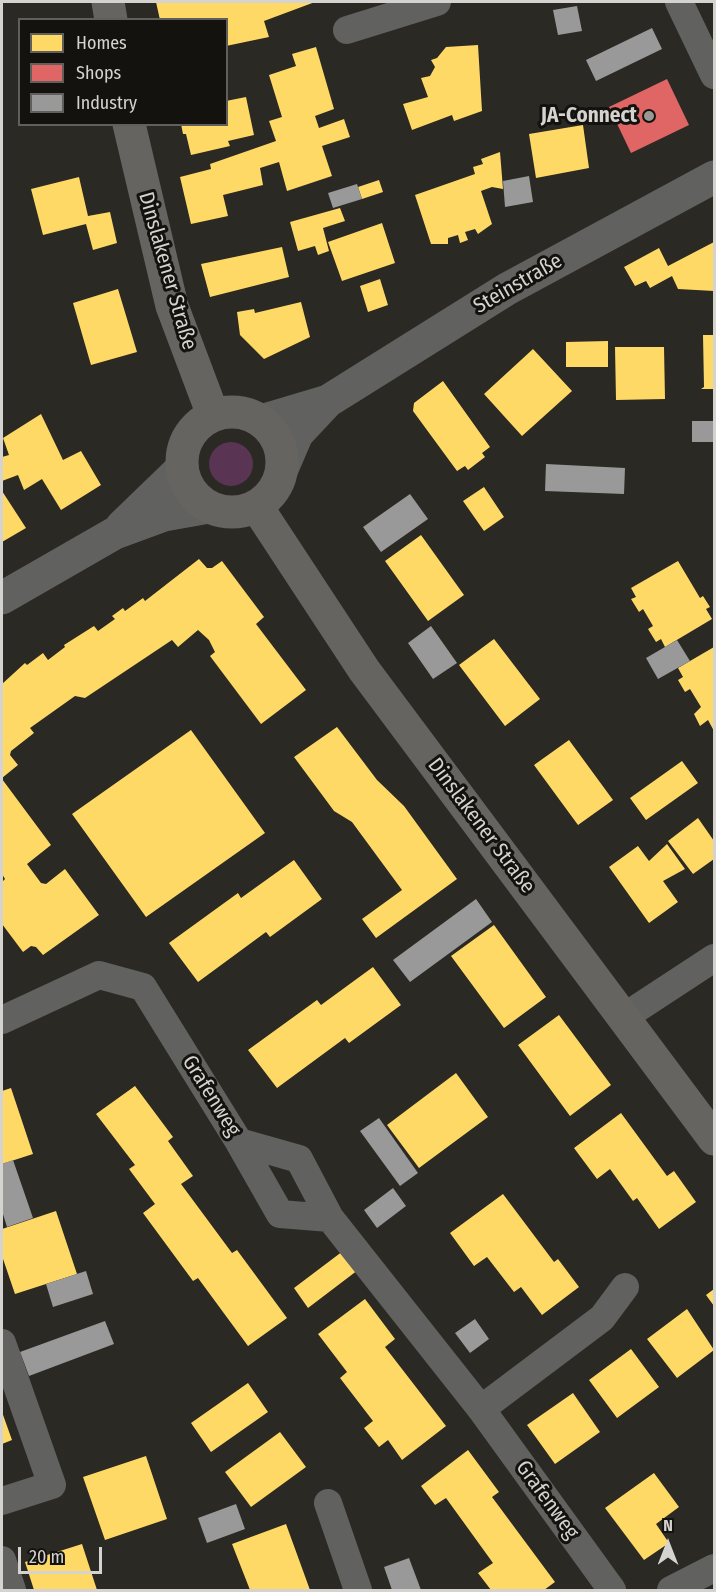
<!DOCTYPE html>
<meta charset="utf-8">
<style>
body{margin:0}
#map{position:relative;width:716px;height:1592px;overflow:hidden;background:#2a2924;font-family:"Fira Sans Condensed",sans-serif}
canvas{display:block}
.frame{position:absolute;inset:0;border:3px solid #d5d3cf;pointer-events:none}
.legend{position:absolute;left:18px;top:18px;width:210px;height:108px;box-sizing:border-box;background:#13120f;border:2px solid #615f5c;margin:0;padding:8px 10px;list-style:none;font-size:18px;color:#d5d3cf}
.legend li{display:flex;align-items:center;gap:12px;height:30px}
.legend b{width:30px;border:2px solid #615f5c}
.north{position:absolute;left:638px;top:1514px;width:60px;height:60px;-webkit-text-stroke:4px #13120f;paint-order:stroke;rotate:0deg;font-size:16px;font-weight:700;line-height:24px;text-align:center;color:#d5d3cf}
.north::after{content:'';display:block;margin:auto;width:21px;height:27px;background:#d5d3cf;clip-path:polygon(50% 0,100% 100%,50% 72%,0 100%)}
.scale{position:absolute;left:18px;top:1547px;width:84px;height:27px;box-sizing:border-box;border:3px solid #d5d3cf;border-top:0;padding-left:8px;font-size:18px;line-height:21px;white-space:nowrap;color:#d5d3cf;-webkit-text-stroke:4px #13120f;paint-order:stroke}
</style>
<div id="map">
<canvas width="716" height="1592"></canvas>
<div class="frame"></div>
<ul class="legend">
<li><b style="height:16px;background:#ffd966"></b>Homes</li>
<li><b style="height:16px;background:#e06666"></b>Shops</li>
<li><b style="height:16px;background:#999"></b>Industry</li>
</ul>
<div class="north">N</div>
<div class="scale">20 m</div>
</div>
<script>
const ctx = document.querySelector('canvas').getContext('2d');
ctx.lineJoin = 'round';
function fillPath(path, color) {
  ctx.fillStyle = color;
  ctx.fill(path, 'evenodd');
}
function toPath(rows) {
  const path = new Path2D();
  for (const r of rows) {
    if (r.length === 3) {
      path.moveTo(r[0] + r[2], r[1]);
      path.arc(r[0], r[1], r[2], 0, 2 * Math.PI);
      continue;
    }
    path.moveTo(r[0], r[1]);
    for (let i = 2; i < r.length; i += 2) path.lineTo(r[i], r[i + 1]);
  }
  return path;
}
function trace(path, color, width, dash) {
  ctx.strokeStyle = color;
  ctx.lineWidth = width;
  ctx.lineCap = dash ? 'butt' : 'round';
  ctx.setLineDash(dash || []);
  ctx.stroke(path);
}
function drawText(font, color, halo, rows, align = 'center') {
  ctx.font = font + ' "Fira Sans Condensed",sans-serif';
  ctx.lineWidth = 6;
  ctx.setLineDash([]);
  ctx.textBaseline = 'middle';
  ctx.strokeStyle = halo;
  ctx.fillStyle = color;
  for (const [text, x, y, turn = 0] of rows) {
    ctx.save();
    ctx.translate(x, y);
    ctx.rotate((+turn || 0) * Math.PI / 180);
    ctx.textAlign = isNaN(turn) ? turn : align;
    if (halo) ctx.strokeText(text, 0, 0);
    ctx.fillText(text, 0, 0);
    ctx.restore();
  }
}
fillPath(toPath([
 [231,464,22]
]), '#593453');
fillPath(toPath([
 [156,2,315,2,264,21,269,37,226,46,226,20,160,20],
 [478,45,482,111,454,121,452,115,412,130,403,104,428,97,421,78,430,76,435,67,431,60,437,58,446,47],
 [316,47,334,109,315,116,319,128,344,119,350,137,322,146,332,176,287,191,279,162,260,168,263,185,223,195,228,216,191,224,180,177,211,169,210,164,276,141,269,121,282,117,269,75,296,66,292,54],
 [246,97,254,135,228,141,230,146,191,155,186,134,183,134,181,124,226,124,226,101],
 [583,125,589,168,536,178,529,134],
 [500,152,503,189,492,187,481,191,492,224,478,234,475,229,465,232,468,240,460,243,458,235,448,238,448,244,431,244,415,195,475,174,473,167,483,164,481,159],
 [79,177,88,216,110,212,117,243,93,250,86,224,43,235,31,189],
 [379,180,383,192,362,199,358,187],
 [340,208,345,221,323,228,329,251,318,255,315,246,298,251,290,222],
 [382,223,395,263,342,281,328,242],
 [714,242,714,291,678,289,672,276,650,288,646,281,635,286,624,267,659,248,668,266],
 [282,247,289,277,210,297,201,264],
 [380,279,388,305,368,312,360,286],
 [118,289,137,352,91,365,73,303],
 [301,302,310,337,264,359,240,335,237,312,254,309,255,313],
 [703,335,714,335,714,389,701,389,704,387],
 [608,341,608,367,566,367,566,342],
 [615,347,664,347,665,399,616,400],
 [533,349,572,391,522,436,484,394],
 [443,381,490,447,482,453,485,457,468,470,465,466,457,471,413,411,414,403],
 [41,414,63,460,81,451,101,485,61,510,42,479,24,490,18,475,2,481,2,457,9,455,3,438],
 [484,487,504,517,484,531,463,501],
 [2,491,26,528,2,542],
 [421,535,464,595,428,621,385,561],
 [199,559,207,568,212,568,222,561,264,617,256,624,306,690,261,724,210,656,215,652,209,640,198,630,178,647,172,640,85,698,75,696,30,728,34,733,11,751,10,755,18,765,2,778,2,684,25,663,27,665,43,653,48,660,65,647,64,645,94,626,98,631,115,619,112,616,123,608,125,611,143,598,145,601],
 [678,561,700,598,703,596,710,607,706,609,712,619,665,647,661,639,656,642,648,629,653,626,643,609,639,612,631,599,636,597,631,588],
 [494,639,540,699,505,726,459,665],
 [714,647,714,731,708,720,700,726,694,714,701,707,690,689,685,692,678,680,683,677,678,668],
 [337,727,377,780,404,806,457,879,376,938,362,919,402,890,352,822,334,811,294,757],
 [191,730,265,833,146,917,72,814],
 [569,740,613,800,578,825,534,765],
 [682,761,698,783,646,820,630,798],
 [2,779,51,845,27,864,41,883,46,884,65,869,99,915,43,955,36,947,31,946,23,952,2,924,2,882,5,879,2,874],
 [698,818,714,841,714,859,693,874,668,841],
 [667,844,685,869,663,881,678,902,649,923,609,867,638,846,649,861],
 [294,860,322,899,270,937,266,932,198,982,169,943,238,893,241,898],
 [494,925,546,997,504,1028,451,956],
 [373,967,401,1005,349,1043,345,1038,277,1088,248,1050,317,1000,321,1005],
 [559,1015,611,1085,570,1116,518,1045],
 [456,1073,488,1117,419,1168,387,1125],
 [135,1086,173,1137,168,1141,193,1176,181,1184,232,1253,237,1250,287,1318,248,1346,198,1278,193,1281,143,1213,155,1204,129,1169,135,1165,96,1114],
 [11,1088,33,1154,2,1164,2,1091],
 [621,1113,667,1176,674,1171,696,1202,659,1229,637,1198,633,1201,610,1169,597,1179,574,1148],
 [503,1194,554,1262,558,1259,579,1287,542,1315,521,1287,514,1292,487,1257,474,1266,450,1233],
 [56,1211,77,1274,15,1294,2,1256,2,1229],
 [343,1251,358,1270,308,1308,294,1288],
 [714,1289,714,1306,706,1295],
 [365,1299,395,1339,385,1347,446,1426,402,1460,388,1440,379,1447,364,1428,373,1421,340,1378,347,1372,318,1334],
 [687,1309,714,1350,677,1378,647,1339],
 [631,1349,659,1387,617,1418,589,1380],
 [248,1383,268,1412,211,1452,191,1423],
 [573,1393,600,1432,555,1464,527,1425],
 [2,1412,12,1440,2,1444],
 [280,1432,306,1467,251,1507,225,1472],
 [468,1450,499,1492,492,1497,555,1582,544,1590,491,1590,478,1573,493,1563,446,1498,435,1505,421,1486],
 [146,1456,167,1519,105,1540,83,1477],
 [654,1473,679,1507,656,1524,669,1543,644,1560,605,1508],
 [286,1524,310,1590,250,1590,232,1544],
 [82,1544,97,1590,34,1590,25,1562]
]), '#ffd966');
fillPath(toPath([
 [667,79,689,125,631,153,609,107]
]), '#e06666');
fillPath(toPath([
 [577,6,582,31,558,35,553,10],
 [652,28,662,49,596,81,586,60],
 [529,176,533,202,505,207,503,181],
 [357,184,362,199,333,208,328,193],
 [692,421,714,421,714,442,692,442],
 [546,464,625,468,624,494,545,491],
 [410,494,428,519,381,552,363,527],
 [431,626,457,663,433,679,408,643],
 [677,640,690,661,658,679,646,658],
 [476,899,492,922,410,982,393,960],
 [379,1118,418,1173,400,1186,360,1131],
 [13,1160,33,1218,7,1227,2,1211,2,1164],
 [393,1188,406,1206,377,1228,364,1210],
 [86,1271,93,1294,53,1307,46,1284],
 [475,1319,489,1339,470,1353,455,1333],
 [105,1321,114,1344,29,1376,20,1352],
 [236,1504,245,1529,207,1543,198,1518],
 [409,1558,421,1590,392,1590,384,1567]
]), '#999');
trace(toPath([
 [679,2,714,75],
 [347,30,437,2],
 [624,1017,714,958],
 [2,1020,99,975,143,987,239,1142,299,1159,330,1218,481,1409,612,1590],
 [239,1142,280,1214,330,1218],
 [2,1343,52,1485,2,1501],
 [481,1409,602,1318,625,1287],
 [328,1503,358,1590],
 [2,1560,12,1590],
 [671,1590,714,1568]
]), '#616160', 28);
trace(toPath([
 [261,421,328,401,507,289,714,177],
 [282,469,297,434,327,402],
 [122,526,182,468],
 [2,598,115,533,164,515,209,507]
]), '#616160', 33);
trace(toPath([
 [108,2,111,20],
 [129,124,172,306,213,415],
 [232,462,50],
 [257,507,364,670,714,1139]
]), '#656460', 33);
for (const [x, y, r, color] of [
 [649,116,6,"#999893"]
]) {
  const dot = new Path2D();
  dot.arc(x, y, r, 0, 2 * Math.PI);
  ctx.fillStyle = color;
  ctx.fill(dot);
  trace(dot, '#13120f', 2);
}
drawText('bold 21px', '#d5d3cf', '#13120f', [
 ["JA-Connect",637,116]
], 'right');
drawText('21px', '#d5d3cf', '#13120f', [
 ["Dinslakener Straße",167,271,74],
 ["Steinstraße",518,284,-30],
 ["Dinslakener Straße",481,826,53],
 ["Grafenweg",211,1096,58],
 ["Grafenweg",547,1500,54]
]);
</script>
